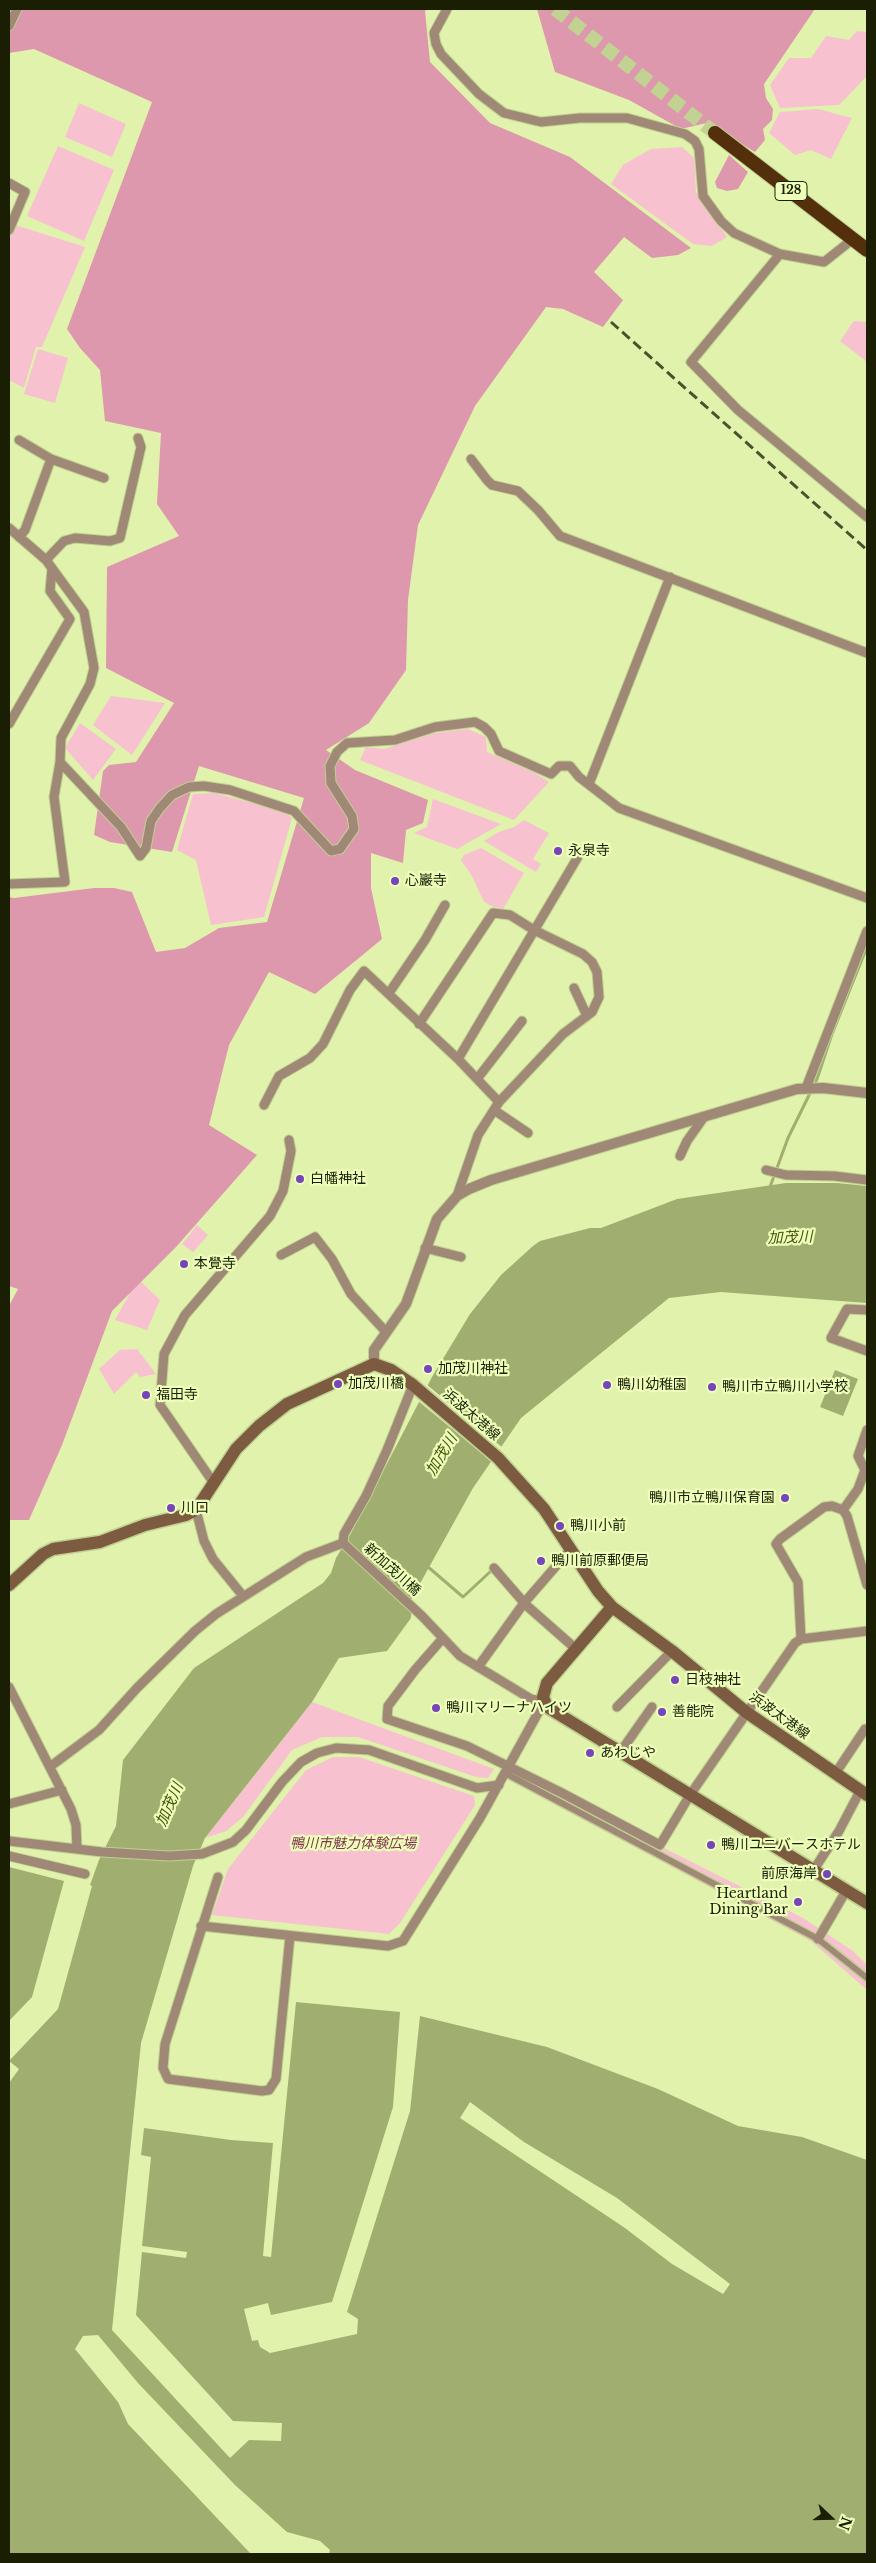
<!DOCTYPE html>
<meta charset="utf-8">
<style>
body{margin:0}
#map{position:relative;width:876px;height:2563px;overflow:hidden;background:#e0f2ac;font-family:"Libre Baskerville",serif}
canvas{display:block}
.frame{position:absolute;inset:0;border:10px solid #1a1f04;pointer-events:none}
.north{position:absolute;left:806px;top:2493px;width:50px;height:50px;-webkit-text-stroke:4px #edffb9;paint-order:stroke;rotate:111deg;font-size:14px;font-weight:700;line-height:20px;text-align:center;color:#1a1f04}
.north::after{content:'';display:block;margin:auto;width:18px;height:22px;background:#1a1f04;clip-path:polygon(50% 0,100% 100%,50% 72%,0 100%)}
</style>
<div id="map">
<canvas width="876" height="2563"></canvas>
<div class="frame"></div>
<div class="north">N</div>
</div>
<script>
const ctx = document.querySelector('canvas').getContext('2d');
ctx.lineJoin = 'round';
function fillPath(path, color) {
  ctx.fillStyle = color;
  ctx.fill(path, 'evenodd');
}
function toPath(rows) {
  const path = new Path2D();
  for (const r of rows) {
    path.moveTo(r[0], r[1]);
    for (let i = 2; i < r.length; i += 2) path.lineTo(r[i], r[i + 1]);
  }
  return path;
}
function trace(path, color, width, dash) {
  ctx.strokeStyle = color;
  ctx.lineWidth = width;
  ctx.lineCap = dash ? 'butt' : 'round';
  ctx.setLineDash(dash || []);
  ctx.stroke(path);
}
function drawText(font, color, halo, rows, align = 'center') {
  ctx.font = font + ' "Libre Baskerville","Noto Sans JP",serif';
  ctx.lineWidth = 4.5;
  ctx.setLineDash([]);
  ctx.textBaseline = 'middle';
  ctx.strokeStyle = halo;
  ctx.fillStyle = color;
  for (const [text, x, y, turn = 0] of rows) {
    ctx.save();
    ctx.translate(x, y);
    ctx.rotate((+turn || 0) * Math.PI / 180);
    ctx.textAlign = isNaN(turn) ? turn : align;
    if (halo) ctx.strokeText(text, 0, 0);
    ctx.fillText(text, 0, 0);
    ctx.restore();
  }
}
fillPath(toPath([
 [857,31,867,32,867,76,839,105,780,108,770,85,789,58,811,58,826,36,849,40],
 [79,103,126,124,112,157,65,137],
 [818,109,852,118,831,159,811,150,795,155,769,133,780,112],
 [58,146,114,170,84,241,27,216],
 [682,147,694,158,696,192,727,237,712,246,693,244,611,184,623,165,651,149],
 [15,225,85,247,42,347,36,347,24,388,9,380,9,239],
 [854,321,867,322,867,362,840,341],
 [38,349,68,358,55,403,24,394],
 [111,696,165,703,132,755,93,725],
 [80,723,116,749,93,780,65,748],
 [468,729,486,737,487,752,535,773,549,782,514,820,360,760,366,747,384,749,435,733],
 [214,793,283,811,292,818,264,917,211,925,196,860,177,850,193,794],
 [433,799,501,824,457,849,414,833,427,827],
 [524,820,549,833,533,859,541,864,536,872,484,841,499,832,514,827],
 [481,848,524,873,503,909,494,907,484,902,472,876,461,860,464,855],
 [197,1225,208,1235,193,1252,182,1244],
 [138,1279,160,1300,147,1330,115,1320],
 [137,1349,156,1374,140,1377,136,1372,114,1394,99,1369,120,1350],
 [312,1702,494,1769,488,1778,476,1777,358,1737,322,1737,292,1750,243,1817,226,1831,205,1838],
 [333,1757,359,1757,474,1796,475,1805,400,1923,389,1934,212,1915,228,1869,306,1770],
 [515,1773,803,1918,853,1951,867,1965,867,1990,811,1941,509,1780]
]), '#f7c1d0');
fillPath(toPath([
 [9,9,428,9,425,11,430,62,490,123,570,157,691,248,678,255,652,258,624,237,594,272,623,300,603,327,563,309,546,307,475,406,418,525,408,600,406,670,369,723,326,750,355,770,428,800,423,823,406,830,403,863,371,853,371,888,382,939,315,994,269,972,229,1045,209,1125,257,1155,176,1247,112,1311,62,1445,29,1520,9,1520,9,1306,18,1289,9,1286,9,897,14,898,94,888,114,888,132,892,156,952,185,948,219,928,267,922,304,798,199,766,172,852,110,842,94,835,103,771,109,765,136,762,174,703,106,668,107,567,179,536,157,504,161,433,105,421,100,370,80,348,67,329,152,102,34,49,9,53],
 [537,9,815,9,764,84,766,98,773,109,772,120,763,129,765,140,755,152,720,131,711,122,681,129,629,100,555,72],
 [729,155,748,172,738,189,727,191,717,188,715,182]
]), '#dd98ad');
fillPath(toPath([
 [786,1183,837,1183,867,1186,867,1303,721,1292,669,1298,521,1418,473,1488,412,1598,411,1618,387,1651,339,1658,312,1702,205,1838,193,1866,141,2043,112,2330,230,2458,249,2440,281,2441,282,2423,233,2421,136,2315,142,2252,186,2258,187,2252,142,2246,151,2157,141,2155,144,2128,231,2140,273,2143,263,2256,271,2257,296,2002,400,2012,393,2107,332,2302,271,2315,268,2303,244,2309,252,2341,258,2340,260,2347,270,2353,357,2334,358,2319,347,2312,410,2111,420,2016,547,2047,658,2089,738,2126,802,2137,867,2160,867,2554,9,2554,9,2083,19,2069,9,2061,58,2009,92,1886,90,1885,99,1860,116,1826,123,1760,194,1668,323,1583,331,1573,336,1558,350,1535,432,1377,470,1314,501,1275,533,1246,540,1241,590,1228,601,1228,677,1199],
 [835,1370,858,1379,843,1416,820,1407],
 [9,1867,64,1881,32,1997,9,2021]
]), '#a0af70');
fillPath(toPath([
 [426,1384,503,1448,492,1462,417,1400],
 [470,2102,524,2142,617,2198,730,2284,723,2294,672,2264,625,2228,460,2118],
 [98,2335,138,2383,235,2485,287,2532,320,2541,330,2550,329,2554,250,2553,128,2424,118,2402,75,2349,83,2336]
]), '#e0f2ac');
trace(toPath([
 [770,1187,788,1138,817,1079,832,1034,867,947],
 [427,1566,463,1597,491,1571]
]), '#a0af70', 3);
trace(toPath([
 [555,9,715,133]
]), '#c2d293', 14, [14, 7]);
const pedestrian = toPath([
 [505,1773,818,1939,867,1978]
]);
const minor = toPath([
 [447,9,434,33,436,44,441,54,479,94,504,113,541,122,580,118,627,118,685,134,695,141,699,149,703,196,721,221,734,233,780,254,824,262,853,239],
 [9,26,17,9],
 [9,183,25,192,9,230],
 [780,254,691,362,738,410,867,517],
 [19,440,51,459],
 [471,459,487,480,492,485,518,491,538,510,560,536,867,653],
 [9,528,46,560,84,612,94,668,90,684,61,738,60,762,121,827,140,856,146,848,151,821,160,808,172,795,189,787,204,786,230,790,294,811,331,851,340,849,354,829,352,816,331,783,330,766,337,752,347,743,395,740,435,727,475,722,484,727,491,734,499,751,551,774,559,766,570,766,579,777,619,808,867,898],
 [19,537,25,530,51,459,104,478],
 [46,560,64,541,75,538,110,541,120,538,141,447,138,438],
 [9,724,70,619,50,591,52,568],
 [589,784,670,577],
 [9,884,65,882,54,797,60,762],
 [574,988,587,1016],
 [389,993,425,940,445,905],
 [419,1024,493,913,510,915,534,930,583,954,592,962,597,972,599,997,592,1012,563,1034,499,1102,478,1135,457,1196],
 [458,1059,579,855],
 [477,1079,522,1021],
 [806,1088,867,931],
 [264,1105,279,1076,310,1058,323,1044,350,990,364,971,458,1059,499,1102],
 [494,1110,528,1133],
 [680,1156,687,1141,704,1117],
 [766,1170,786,1175,834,1176,867,1180],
 [425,1248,461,1257],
 [281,1255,315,1237,332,1259,351,1294,386,1332],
 [867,1310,847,1309,831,1338,867,1351],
 [213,1482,160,1405,164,1354,185,1315,270,1216,283,1191,291,1151,289,1140],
 [196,1510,204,1541,213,1559,243,1596],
 [843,1510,858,1489,865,1470,858,1456,867,1430],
 [343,1543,344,1534,366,1496,387,1450,413,1385],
 [494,1568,526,1605,576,1649],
 [443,1638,415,1670,388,1706,387,1719,467,1746,562,1793,660,1845,690,1795,795,1643,801,1639,867,1631],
 [801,1639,798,1582,776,1544,780,1539,824,1507,832,1506,843,1510,847,1516,867,1585],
 [478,1667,524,1603,570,1550],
 [9,1687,71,1809,76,1825,77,1849],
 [617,1707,672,1651],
 [619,1754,652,1707],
 [51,1766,99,1730,137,1688,195,1631,216,1614,306,1557,343,1543,422,1616,460,1656,531,1699,544,1702,480,1818,403,1941,388,1946,201,1926],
 [835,1774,865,1729],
 [9,1804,62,1790],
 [9,1841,102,1852,169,1856,202,1854,233,1842,246,1830,282,1782,301,1762,317,1753,336,1748,369,1750,477,1788,499,1785],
 [9,1856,85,1874],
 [813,1871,839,1831,860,1791],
 [218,1877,165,2044,163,2068,168,2079,262,2091,269,2090,276,2079,290,1936],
 [818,1939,846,1891]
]);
const tertiary = toPath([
 [374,1364,374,1350,406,1304,437,1219,457,1196,469,1189,491,1180,797,1089,823,1088,867,1093]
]);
const secondary = toPath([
 [9,1585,43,1554,53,1549,100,1542,145,1525,186,1515,196,1510,236,1449,259,1426,287,1404,374,1364,391,1370,413,1385,498,1458,544,1509,598,1591,612,1607,672,1651,746,1712,867,1795],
 [612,1607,547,1683,543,1697,547,1707,867,1903]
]);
const trunk = toPath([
 [715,133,867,250]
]);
trace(pedestrian, '#c0d091', 9);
trace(minor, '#c0d091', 11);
trace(tertiary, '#c0d091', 12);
trace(secondary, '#c0d091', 15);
trace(trunk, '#c0d091', 16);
trace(pedestrian, '#a08876', 6);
trace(minor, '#a08876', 9);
trace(tertiary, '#a08876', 10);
trace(secondary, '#7c5b40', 12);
trace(trunk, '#542f0c', 14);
trace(toPath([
 [611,322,867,550]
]), '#4a522d', 3, [10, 5]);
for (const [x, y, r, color] of [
 [558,851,5,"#7744bc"],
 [395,881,5,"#7744bc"],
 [300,1179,5,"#7744bc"],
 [184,1264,5,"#7744bc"],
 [428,1369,5,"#7744bc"],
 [338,1384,5,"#7744bc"],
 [607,1385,5,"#7744bc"],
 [712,1387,5,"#7744bc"],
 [146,1395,5,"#7744bc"],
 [785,1498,5,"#7744bc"],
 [171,1508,5,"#7744bc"],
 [560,1526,5,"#7744bc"],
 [541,1561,5,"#7744bc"],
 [675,1680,5,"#7744bc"],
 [436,1708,5,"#7744bc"],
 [662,1712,5,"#7744bc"],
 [590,1753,5,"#7744bc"],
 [711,1845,5,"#7744bc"],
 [827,1874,5,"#7744bc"],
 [798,1902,5,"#7744bc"]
]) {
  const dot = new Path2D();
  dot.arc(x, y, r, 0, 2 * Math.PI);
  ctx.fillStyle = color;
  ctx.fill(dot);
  trace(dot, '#edffb9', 2);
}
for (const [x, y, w] of [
 [791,191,32]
]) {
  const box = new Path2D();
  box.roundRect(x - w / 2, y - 9.5, w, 19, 4);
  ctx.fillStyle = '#edffb9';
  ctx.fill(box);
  trace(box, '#1a1f04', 1);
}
drawText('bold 12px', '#1a1f04', null, [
 ["128",791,191]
]);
drawText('14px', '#1a1f04', '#edffb9', [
 ["永泉寺",568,851],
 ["心巖寺",405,881],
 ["白幡神社",310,1179],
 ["本覺寺",194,1264],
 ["加茂川神社",438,1369],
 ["加茂川橋",348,1384],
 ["鴨川幼稚園",617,1385],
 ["鴨川市立鴨川小学校",722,1387],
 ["福田寺",156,1395],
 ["鴨川市立鴨川保育園",775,1498,"right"],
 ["川口",181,1508],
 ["鴨川小前",570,1526],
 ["鴨川前原郵便局",551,1561],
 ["日枝神社",685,1680],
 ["鴨川マリーナハイツ",446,1708],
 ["善能院",672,1712],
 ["あわじや",600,1753],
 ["鴨川ユニバースホテル",721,1845],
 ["前原海岸",817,1874,"right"],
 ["Heartland",788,1894,"right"],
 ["Dining Bar",788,1910,"right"]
], 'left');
drawText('14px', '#1a1f04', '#edffb9', [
 ["浜波太港線",471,1415,41],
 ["新加茂川橋",392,1570,42],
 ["浜波太港線",779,1716,36]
]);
drawText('italic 14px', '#843351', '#edffb9', [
 ["鴨川市魅力体験広場",353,1844]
]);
drawText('italic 15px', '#48540c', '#edffb9', [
 ["加茂川",790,1238,-2],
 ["加茂川",442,1455,-59],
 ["加茂川",170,1805,-66]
]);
</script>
